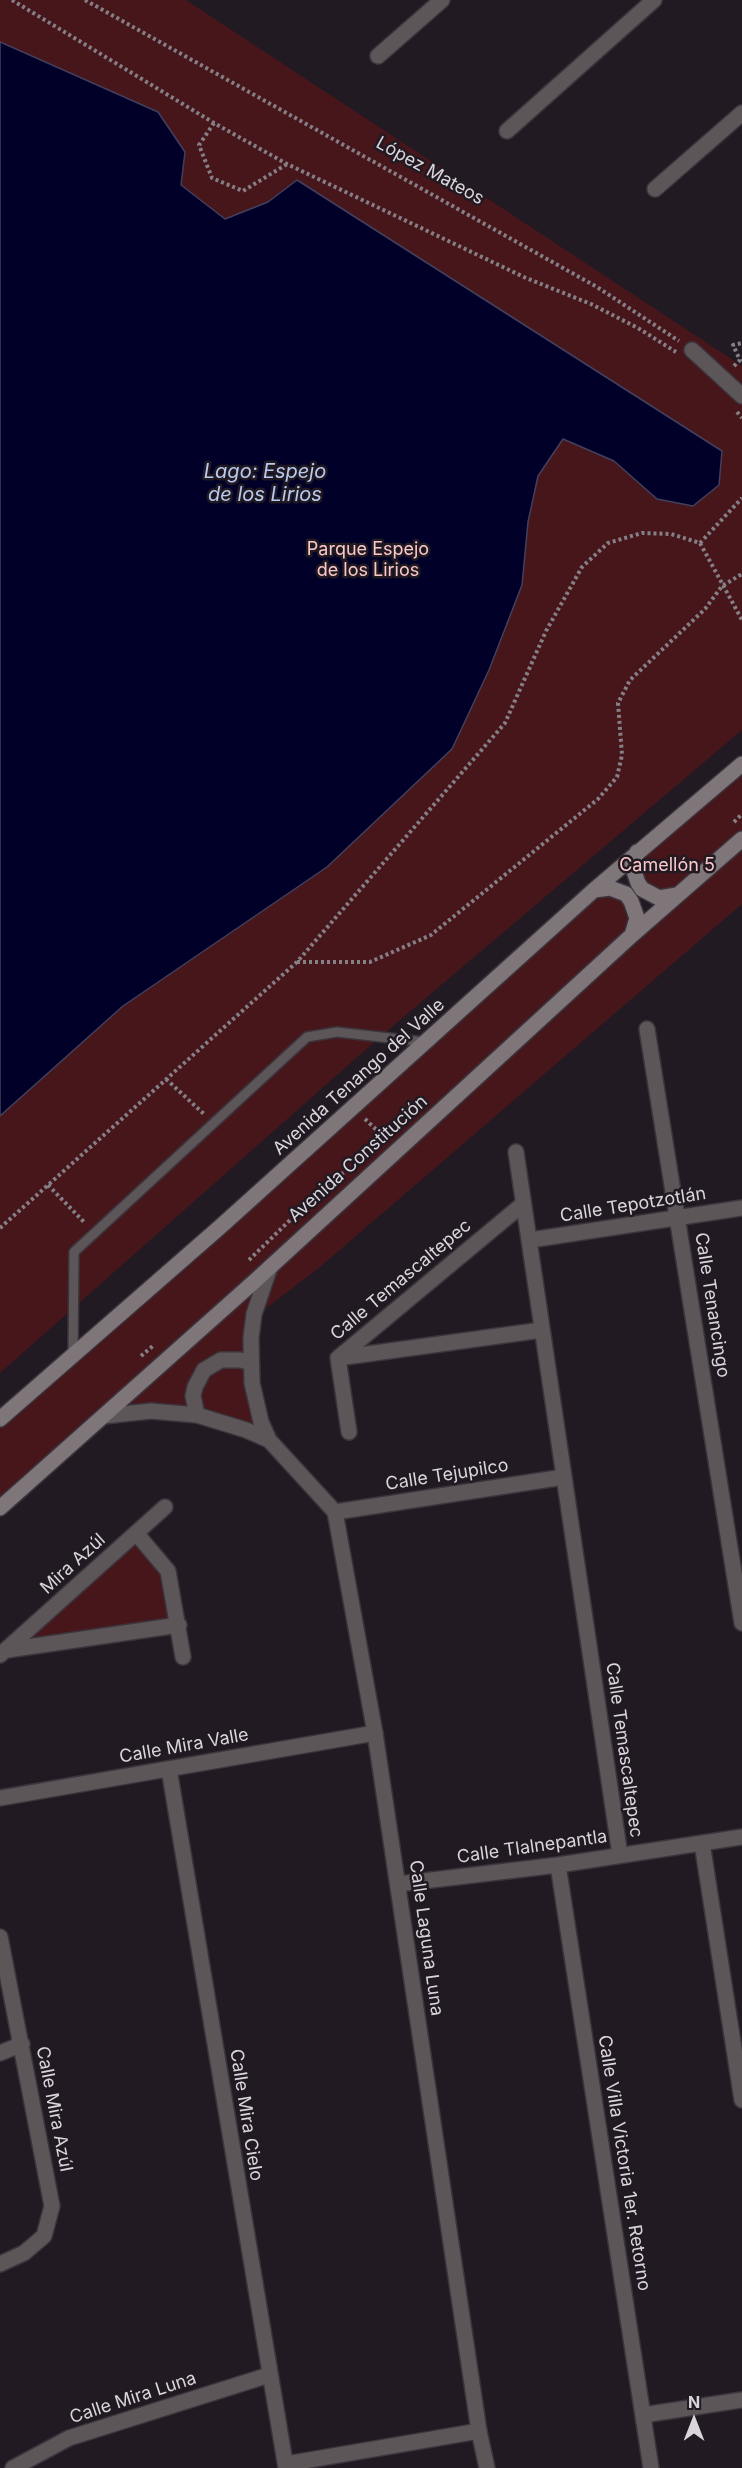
<!DOCTYPE html>
<meta charset="utf-8">
<style>
body{margin:0}
#map{position:relative;width:742px;height:2468px;overflow:hidden;background:#211a22;font-family:Inter,sans-serif}
canvas{display:block}
.north{position:absolute;left:664px;top:2390px;width:60px;height:60px;-webkit-text-stroke:4px #211a22;paint-order:stroke;rotate:0deg;font-size:16px;font-weight:700;line-height:24px;text-align:center;color:#dad5db}
.north::after{content:'';display:block;margin:auto;width:21px;height:27px;background:#dad5db;clip-path:polygon(50% 0,100% 100%,50% 72%,0 100%)}
</style>
<div id="map">
<canvas width="742" height="2468"></canvas>
<div class="north">N</div>
</div>
<script>
const ctx = document.querySelector('canvas').getContext('2d');
ctx.lineJoin = 'round';
function fillPath(path, color) {
  ctx.fillStyle = color;
  ctx.fill(path, 'evenodd');
}
function toPath(rows) {
  const path = new Path2D();
  for (const r of rows) {
    path.moveTo(r[0], r[1]);
    for (let i = 2; i < r.length; i += 2) path.lineTo(r[i], r[i + 1]);
  }
  return path;
}
function trace(path, color, width, dash) {
  ctx.strokeStyle = color;
  ctx.lineWidth = width;
  ctx.lineCap = dash ? 'butt' : 'round';
  ctx.setLineDash(dash || []);
  ctx.stroke(path);
}
function drawText(font, color, halo, rows, align = 'center') {
  ctx.font = font + ' Inter,sans-serif';
  ctx.lineWidth = 5;
  ctx.setLineDash([]);
  ctx.textBaseline = 'middle';
  ctx.strokeStyle = halo;
  ctx.fillStyle = color;
  for (const [text, x, y, turn = 0] of rows) {
    ctx.save();
    ctx.translate(x, y);
    ctx.rotate((+turn || 0) * Math.PI / 180);
    ctx.textAlign = isNaN(turn) ? turn : align;
    if (halo) ctx.strokeText(text, 0, 0);
    ctx.fillText(text, 0, 0);
    ctx.restore();
  }
}
fillPath(toPath([
 [0,0,186,0,742,366,742,730,380,1037,0,1373],
 [742,768,742,837,677,894,651,893,636,867,637,860],
 [742,848,742,904,320,1267,260,1313,275,1270,477,1084],
 [595,892,623,895,634,926,0,1505,0,1421],
 [258,1286,252,1298,242,1354,214,1359,189,1410,120,1408],
 [221,1366,245,1368,256,1426,203,1411,200,1392,209,1373],
 [135,1539,164,1572,174,1619,20,1643]
]), '#47161b');
const water = toPath([
 [0,42,158,112,185,152,181,185,225,219,268,202,297,180,722,451,719,485,693,506,657,499,614,461,563,439,538,476,528,522,522,585,489,670,452,749,327,867,123,1006,0,1116,0,42]
]);
fillPath(water, '#010028');
trace(water, '#42405e', 1.5);
const service = toPath([
 [73,1356,74,1252,307,1037,337,1032,425,1042]
]);
const minor = toPath([
 [378,56,442,0],
 [507,131,654,0],
 [655,189,742,113],
 [692,350,742,396],
 [647,1029,742,1623],
 [516,1152,620,1855],
 [530,1240,742,1208],
 [338,1358,523,1204],
 [338,1358,542,1330],
 [338,1358,349,1432],
 [335,1512,564,1477],
 [136,1533,168,1571,183,1657],
 [7,1650,179,1625],
 [0,1655,165,1507],
 [169,1769,286,2468],
 [0,1798,375,1733],
 [702,1843,742,2100],
 [558,1865,651,2468],
 [398,1884,558,1865,742,1837],
 [0,1937,52,2206,44,2236,24,2253,0,2264],
 [0,2053,22,2044],
 [643,2415,742,2400],
 [286,2464,479,2431],
 [13,2468,69,2438,269,2375]
]);
const tertiary = toPath([
 [270,1267,254,1314,251,1338,252,1383,261,1422,269,1440,335,1512,375,1733,479,2431,487,2468],
 [197,1415,193,1396,195,1387,204,1370,221,1360,241,1360,250,1363],
 [104,1416,151,1411,197,1415,246,1430,269,1440]
]);
const secondary = toPath([
 [637,852,633,868,638,883,642,889,659,898,677,895],
 [594,890,610,888,626,894,631,901,637,918,632,935],
 [0,1419,220,1227,594,890,742,764],
 [0,1508,256,1280,632,935,742,839]
]);
trace(service, '#3b343c', 12);
trace(minor, '#3b343c', 18);
trace(tertiary, '#3b343c', 18);
trace(secondary, '#3b343c', 18);
trace(toPath([
 [12,0,214,123,287,164,526,278,591,304,638,328,676,352],
 [85,0,597,287,679,341],
 [214,123,199,145,212,178,243,191,287,164],
 [734,366,740,360,733,345,742,343],
 [737,412,742,418],
 [700,543,742,498],
 [734,822,742,814],
 [297,962,370,962,431,935,598,799,617,777,622,755,618,703,630,680,705,609,722,586,742,574],
 [166,1079,205,1115],
 [365,1119,384,1137],
 [372,1147,398,1123],
 [48,1185,85,1223],
 [0,1228,297,962,505,723,546,631,582,567,608,543,642,533,671,534,700,543,742,620],
 [249,1260,325,1186,347,1170],
 [141,1356,154,1345]
]), '#857f86', 4, [3, 3]);
trace(service, '#5c5658', 9);
trace(minor, '#5c5658', 15);
trace(tertiary, '#5c5658', 15);
trace(secondary, '#7f767a', 15);
drawText('18px', '#dad5db', '#211a22', [
 ["López Mateos",430,171,29],
 ["Avenida Tenango del Valle",359,1077,-42],
 ["Avenida Constitución",358,1159,-42],
 ["Calle Tepotzotlán",633,1205,-9],
 ["Calle Temascaltepec",401,1280,-40],
 ["Calle Tenancingo",712,1305,81],
 ["Calle Tejupilco",447,1475,-9],
 ["Mira Azúl",73,1564,-42],
 ["Calle Mira Valle",184,1746,-10],
 ["Calle Temascaltepec",624,1750,82],
 ["Calle Tlalnepantla",532,1847,-8],
 ["Calle Laguna Luna",426,1938,82],
 ["Calle Mira Azúl",54,2109,79],
 ["Calle Mira Cielo",246,2115,81],
 ["Calle Villa Victoria 1er. Retorno",624,2163,81],
 ["Calle Mira Luna",133,2398,-18]
]);
drawText('18px', '#fbc8c9', '#211a22', [
 ["Parque Espejo",368,550],
 ["de los Lirios",368,571],
 ["Camellón 5",667,866]
]);
drawText('italic 20px', '#b9caf1', '#211a22', [
 ["Lago: Espejo",265,472],
 ["de los Lirios",265,495]
]);
</script>
